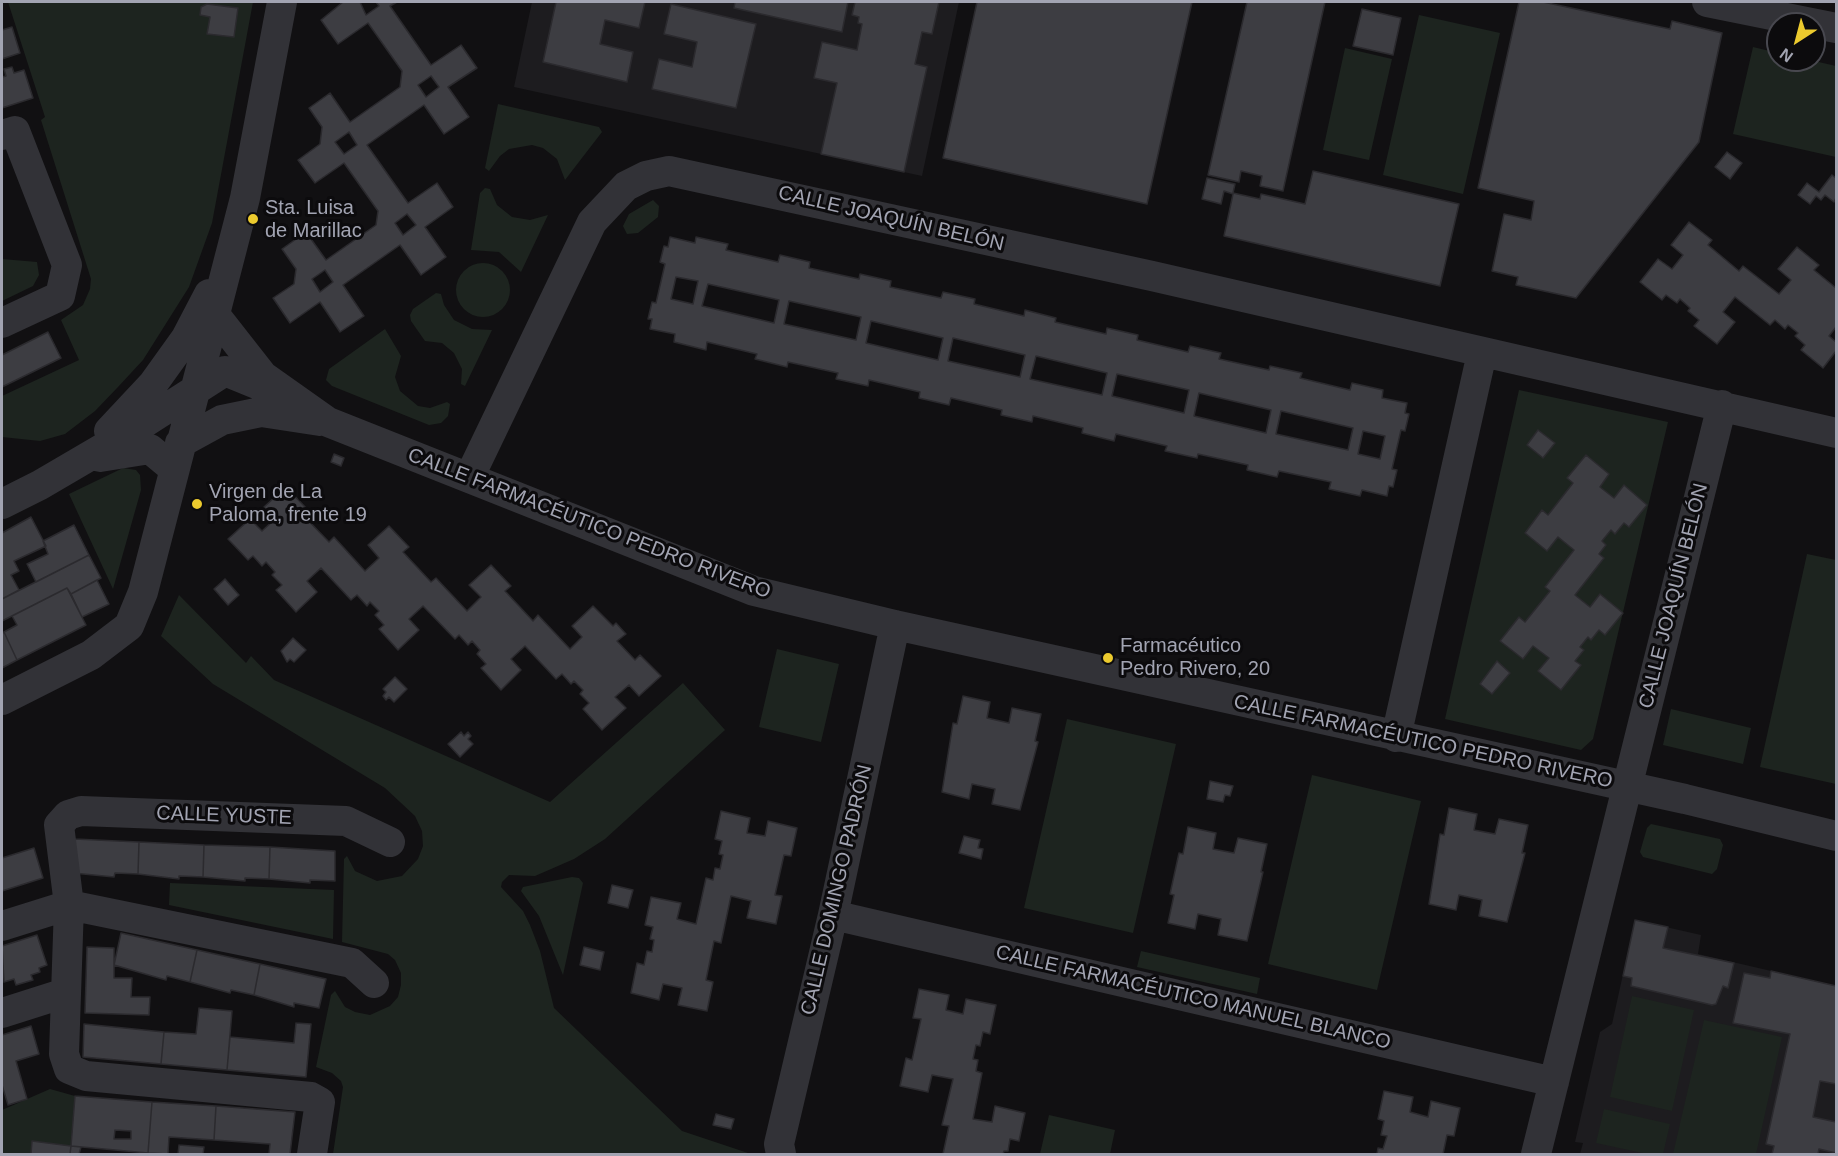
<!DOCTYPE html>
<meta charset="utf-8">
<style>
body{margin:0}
#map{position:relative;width:1838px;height:1156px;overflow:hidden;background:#111012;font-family:Arial,sans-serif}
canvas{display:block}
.frame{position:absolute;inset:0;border:3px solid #a2a4b2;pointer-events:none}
.north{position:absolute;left:1766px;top:12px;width:60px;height:60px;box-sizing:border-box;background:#0c0b0d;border:2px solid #48484f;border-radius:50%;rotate:216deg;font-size:16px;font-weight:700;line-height:24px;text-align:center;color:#a2a4b2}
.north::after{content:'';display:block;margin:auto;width:21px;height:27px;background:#ecca2e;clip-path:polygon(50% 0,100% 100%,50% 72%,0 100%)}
</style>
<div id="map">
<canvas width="1838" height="1156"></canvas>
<div class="frame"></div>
<div class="north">N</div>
</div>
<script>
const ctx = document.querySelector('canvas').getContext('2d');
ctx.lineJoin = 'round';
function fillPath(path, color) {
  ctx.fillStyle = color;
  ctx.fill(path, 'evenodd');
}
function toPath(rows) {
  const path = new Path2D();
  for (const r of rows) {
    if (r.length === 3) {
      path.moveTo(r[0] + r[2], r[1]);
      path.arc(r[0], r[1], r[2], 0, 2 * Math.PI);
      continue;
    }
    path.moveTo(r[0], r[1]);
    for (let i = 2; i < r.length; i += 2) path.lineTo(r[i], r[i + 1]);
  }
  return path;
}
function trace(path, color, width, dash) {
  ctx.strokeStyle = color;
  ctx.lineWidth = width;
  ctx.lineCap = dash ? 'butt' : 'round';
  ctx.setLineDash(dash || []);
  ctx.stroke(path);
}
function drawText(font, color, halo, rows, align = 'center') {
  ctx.font = font + ' Arial,sans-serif';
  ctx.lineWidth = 6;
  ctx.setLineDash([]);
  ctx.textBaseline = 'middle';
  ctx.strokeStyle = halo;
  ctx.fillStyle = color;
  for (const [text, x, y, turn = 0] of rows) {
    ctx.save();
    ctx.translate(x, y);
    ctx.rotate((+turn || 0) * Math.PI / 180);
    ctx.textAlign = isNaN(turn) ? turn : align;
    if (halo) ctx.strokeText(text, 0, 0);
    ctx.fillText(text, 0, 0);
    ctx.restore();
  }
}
fillPath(toPath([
 [532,2,959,2,922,176,514,87],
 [1635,920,1701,935,1698,954,1836,986,1836,1154,1580,1154,1583,1143,1575,1142,1600,1032,1612,1024]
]), '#1d1c1f');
fillPath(toPath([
 [8,2,253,2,212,223,189,287,143,360,118,387,95,411,65,434,40,441,2,437,2,396,79,360,61,320,83,305,90,289,91,279,41,120,45,117],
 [1419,15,1500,33,1463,194,1383,175],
 [1753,47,1778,53,1778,60,1810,60,1836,66,1836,157,1733,134],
 [1345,48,1392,59,1369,160,1323,150],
 [498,104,599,127,602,132,565,180,557,159,543,148,532,145,509,149,500,156,489,171,485,168],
 [485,188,490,189,497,205,512,217,530,220,548,215,521,272,499,252,471,250,480,193],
 [653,200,659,206,658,217,638,233,627,234,623,226,629,214],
 [2,259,37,262,39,275,33,286,2,301],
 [483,290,27],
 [436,293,441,294,444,305,454,320,472,329,492,330,465,386,461,384,462,369,454,353,442,343,425,341,411,321,410,315,413,309],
 [385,329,401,356,395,377,400,391,418,406,430,408,447,402,450,404,448,416,441,423,429,425,332,386,326,380,329,369],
 [1519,390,1668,422,1593,739,1581,750,1445,719],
 [123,468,136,470,140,475,141,490,113,589,69,494],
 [1807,554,1836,560,1836,784,1760,767],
 [179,595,246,663,251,656,274,680,550,802,683,683,725,730,605,839,574,859,535,876,509,875,502,882,501,887,523,911,530,925,540,951,554,1008,682,1131,751,1154,333,1154,343,1087,341,1081,332,1073,316,1067,331,995,335,991,345,1007,355,1012,370,1015,390,1006,398,997,401,985,401,973,395,960,388,954,342,942,344,859,347,856,355,871,377,881,402,876,418,859,423,846,422,831,415,816,385,788,213,684,161,636],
 [777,649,839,664,821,742,759,727],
 [1671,709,1751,728,1743,764,1663,745],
 [1067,719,1176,744,1133,933,1024,908],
 [1312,775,1421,801,1377,990,1268,964],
 [1651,824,1720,839,1723,845,1717,869,1712,874,1643,857,1640,852,1647,828],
 [572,877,579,878,583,883,563,975,539,916,521,891,523,887],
 [170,883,334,890,333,939,169,905],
 [1141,951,1260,978,1257,994,1137,967],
 [1632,996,1694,1010,1672,1111,1610,1097],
 [1704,1020,1782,1037,1756,1154,1673,1154],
 [50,1089,75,1096,71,1146,33,1141,31,1154,2,1154,2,1110],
 [1604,1109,1670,1124,1663,1154,1647,1154,1596,1143],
 [1049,1115,1115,1130,1110,1154,1040,1154]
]), '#1d241f');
const building = toPath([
 [343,2,360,2,366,15,379,6,376,2,397,2,390,6,431,65,461,45,477,68,448,87,469,117,444,134,424,105,367,145,408,203,437,183,453,207,425,227,446,257,421,275,400,245,343,285,364,316,340,332,320,302,290,323,273,298,294,284,296,269,282,249,306,232,326,260,376,225,378,211,344,163,315,183,298,160,320,144,322,127,309,108,330,93,350,122,400,87,402,71,368,23,338,44,321,20,343,2],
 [431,76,439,87,426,97,418,85,431,76],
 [349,132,357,145,344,154,335,142,349,132],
 [407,214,416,225,403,235,395,223,407,214],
 [325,270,333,282,320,292,312,279,325,270],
 [556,2,645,2,639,28,605,20,600,44,633,52,627,82,543,62,556,2],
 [735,2,848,2,842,32,734,8,735,2],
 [855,2,939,2,932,34,922,32,915,64,927,67,904,172,821,154,837,83,814,78,822,42,857,50,862,24,858,23,859,17,852,15,855,2],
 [977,2,1192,2,1147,204,943,158,977,2],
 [1247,2,1325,2,1283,191,1260,186,1262,176,1241,171,1239,182,1208,175,1247,2],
 [1519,2,1543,2,1670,29,1672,21,1722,33,1699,142,1576,298,1516,285,1518,277,1492,271,1504,214,1531,220,1534,201,1478,188,1519,2],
 [207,4,238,8,234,37,207,34,210,17,200,15,201,7,207,4],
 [671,4,756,24,736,108,652,89,659,59,692,67,697,42,664,34,671,4],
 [1362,9,1401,18,1393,55,1353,46,1362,9],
 [12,27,20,53,2,59,2,30,12,27],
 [12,67,14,73,24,70,33,98,2,108,2,77,6,76,4,69,12,67],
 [1727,152,1742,163,1730,179,1715,167,1727,152],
 [1313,171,1459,204,1440,286,1224,236,1233,194,1224,191,1221,204,1202,199,1207,178,1235,184,1233,193,1260,199,1261,194,1305,204,1313,171],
 [1832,175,1836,178,1836,198,1834,202,1825,195,1821,200,1816,196,1810,204,1798,195,1807,183,1819,192,1832,175],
 [1689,222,1712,240,1708,245,1739,271,1743,266,1779,294,1791,280,1778,269,1797,247,1819,265,1814,270,1836,288,1836,327,1829,336,1836,342,1836,351,1823,368,1801,350,1805,345,1795,336,1798,333,1788,325,1785,329,1775,320,1770,325,1735,297,1723,312,1735,322,1717,344,1694,326,1699,320,1688,311,1690,308,1680,299,1677,303,1666,295,1662,300,1640,282,1658,259,1672,269,1683,255,1671,245,1689,222],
 [670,237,695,243,696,237,728,244,726,250,778,262,780,255,810,262,809,268,859,279,860,274,891,281,890,287,941,298,943,292,975,299,974,304,1024,316,1025,310,1056,318,1055,322,1106,334,1107,328,1138,335,1137,340,1188,352,1190,346,1221,353,1219,359,1269,370,1270,366,1302,373,1300,378,1350,390,1352,383,1383,390,1382,398,1407,403,1405,413,1409,414,1405,431,1401,430,1392,469,1397,470,1393,487,1389,486,1387,496,1362,490,1360,496,1329,489,1331,482,1279,471,1277,477,1247,470,1248,465,1198,454,1197,458,1165,451,1167,446,1116,434,1114,441,1082,433,1083,428,1033,416,1032,422,1001,415,1002,410,951,398,949,405,919,398,920,392,869,380,868,386,836,379,838,373,788,362,787,367,755,359,757,354,707,342,706,350,674,342,675,334,650,329,652,319,648,319,652,302,656,303,665,264,660,262,664,246,668,247,670,237],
 [676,277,698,281,693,304,671,299,676,277],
 [708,284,779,300,774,323,702,306,708,284],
 [789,301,861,317,856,340,784,324,789,301],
 [871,321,943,338,938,360,866,343,871,321],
 [953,338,1025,355,1020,377,948,361,953,338],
 [1036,356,1107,373,1102,395,1030,379,1036,356],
 [1117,374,1189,390,1184,413,1112,396,1117,374],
 [1199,393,1271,410,1266,433,1194,416,1199,393],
 [1281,411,1353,428,1348,450,1276,434,1281,411],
 [1363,431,1385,436,1380,459,1358,454,1363,431],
 [48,332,61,358,2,387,2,355,48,332],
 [1538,430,1555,443,1543,458,1527,445,1538,430],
 [334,454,344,458,341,466,331,462,334,454],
 [1586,455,1609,474,1600,487,1614,498,1624,485,1647,505,1629,527,1624,523,1615,534,1611,530,1602,541,1606,545,1599,554,1604,558,1575,595,1590,607,1600,594,1623,613,1605,635,1599,630,1591,640,1588,637,1580,647,1584,650,1575,661,1581,665,1561,690,1538,671,1549,658,1533,646,1523,659,1500,641,1519,617,1525,622,1550,591,1545,587,1574,550,1558,537,1547,551,1525,533,1542,510,1548,515,1573,483,1567,478,1586,455],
 [286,487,306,508,301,513,329,542,334,537,365,571,379,558,368,545,389,526,409,547,403,552,431,582,436,578,467,611,481,597,469,585,491,565,511,586,505,591,533,621,538,615,570,649,582,637,572,626,593,606,613,626,616,623,626,634,617,641,635,660,640,655,661,676,639,696,629,685,615,697,626,708,602,730,583,709,589,703,580,694,583,690,574,681,571,684,562,674,556,679,525,646,511,659,521,670,501,690,481,668,486,664,477,654,480,650,472,641,468,645,459,635,455,639,423,606,409,619,419,630,398,650,379,629,384,625,375,615,379,611,370,602,367,606,357,595,351,600,321,568,307,581,317,592,296,612,276,590,282,585,272,575,275,572,266,562,262,566,253,556,248,560,228,539,250,519,262,531,275,519,264,507,286,487],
 [31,517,46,546,14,561,19,571,11,575,19,590,2,599,2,533,31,517],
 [74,525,89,555,36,582,27,564,48,554,43,541,74,525],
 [89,555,101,578,71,594,67,588,2,621,2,599,89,555],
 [225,579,239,595,228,605,214,589,225,579],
 [97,580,109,604,82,617,71,594,97,580],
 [67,588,86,625,17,660,4,632,17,625,12,616,67,588],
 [4,632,17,660,2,668,2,633,4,632],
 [293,638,306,650,294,662,290,659,287,662,281,651,293,638],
 [1497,661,1510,673,1492,694,1480,684,1497,661],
 [395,677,407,689,394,702,389,697,386,700,383,696,386,692,383,689,395,677],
 [963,696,990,702,987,718,1009,723,1012,708,1041,714,1035,741,1038,742,1020,810,992,804,995,789,972,784,969,799,942,792,953,723,957,724,963,696],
 [461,732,464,736,468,732,471,736,468,739,473,744,460,757,448,744,461,732],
 [1210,781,1233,786,1230,796,1225,795,1223,802,1207,799,1210,781],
 [1449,808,1477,814,1474,830,1495,834,1499,819,1528,825,1522,853,1525,853,1507,922,1479,916,1482,900,1459,895,1456,910,1429,904,1440,834,1444,835,1449,808],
 [721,811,750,818,747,833,765,836,768,821,797,828,791,856,784,855,775,895,782,896,776,924,747,918,751,901,731,896,721,943,714,941,706,980,713,982,707,1011,678,1005,682,988,663,984,659,1000,631,993,637,963,644,965,647,951,652,952,654,940,650,939,653,927,645,925,651,897,681,903,677,919,696,924,706,878,713,880,715,868,720,869,723,855,719,854,722,841,715,839,721,811],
 [1188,827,1216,833,1213,849,1234,853,1238,838,1267,844,1261,872,1263,872,1247,941,1218,935,1221,919,1198,914,1195,929,1168,923,1174,895,1170,894,1179,853,1183,854,1188,827],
 [964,836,980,840,978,848,983,849,981,859,959,853,964,836],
 [75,839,139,842,138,874,115,873,114,877,73,873,75,839],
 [139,842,204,845,203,877,179,876,179,879,138,874,139,842],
 [204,845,270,847,269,879,245,878,245,881,203,877,204,845],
 [270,847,335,851,335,881,310,880,310,883,269,879,270,847],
 [34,848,43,878,2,891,2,858,34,848],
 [612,885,633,890,628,908,608,903,612,885],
 [1635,920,1668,927,1663,948,1734,963,1728,988,1723,986,1716,1004,1712,1005,1631,986,1632,978,1623,976,1635,920],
 [121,933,197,950,190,982,167,976,166,980,114,965,121,933],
 [37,935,47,965,39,968,40,972,31,975,33,980,16,985,14,979,4,982,2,946,37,935],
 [87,947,114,948,114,978,132,978,131,997,150,997,149,1015,85,1013,87,947],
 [584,947,604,952,600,970,580,965,584,947],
 [197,950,260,964,254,995,231,990,230,993,190,982,197,950],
 [260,964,326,979,319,1008,294,1003,294,1007,254,995,260,964],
 [1771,971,1836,986,1836,1084,1820,1081,1813,1117,1836,1122,1836,1153,1819,1149,1818,1154,1772,1154,1774,1146,1766,1144,1790,1034,1733,1023,1744,973,1770,978,1771,971],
 [919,989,949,995,946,1010,963,1014,966,999,996,1005,990,1034,983,1032,980,1046,976,1045,973,1059,978,1060,976,1071,982,1073,973,1119,992,1122,995,1106,1025,1113,1019,1141,1010,1139,1008,1151,1004,1151,1003,1154,943,1154,949,1126,942,1125,953,1079,932,1075,928,1092,900,1086,906,1058,912,1060,921,1019,913,1018,919,989],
 [199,1008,232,1011,227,1070,161,1064,164,1032,196,1034,199,1008],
 [296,1023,311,1024,306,1077,227,1070,230,1037,294,1043,296,1023],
 [84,1024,164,1032,161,1064,83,1057,84,1024],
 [31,1026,39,1054,16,1061,27,1099,8,1105,2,1085,2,1035,31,1026],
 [1384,1091,1413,1097,1410,1112,1428,1117,1431,1101,1460,1108,1454,1136,1447,1135,1443,1154,1377,1154,1378,1148,1383,1149,1387,1136,1381,1135,1384,1121,1378,1119,1384,1091],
 [75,1096,152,1102,148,1153,71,1146,75,1096],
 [115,1130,131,1131,131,1139,114,1139,115,1130],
 [152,1102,216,1106,214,1140,169,1137,168,1154,148,1153,152,1102],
 [216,1106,295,1112,290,1154,269,1154,270,1144,214,1140,216,1106],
 [716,1114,734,1119,731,1129,713,1125,716,1114],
 [32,1141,71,1146,70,1154,31,1154,32,1141],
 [179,1145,204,1147,203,1154,178,1154,179,1145],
 [71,1146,81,1147,79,1154,70,1154,71,1146]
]);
fillPath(building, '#3d3d42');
trace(building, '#2b2a2e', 1.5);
trace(toPath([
 [1707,2,1836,28],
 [2,135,15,131,67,265,60,296,2,323],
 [216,316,263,376,328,422,754,591,895,625,1685,799,1836,836],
 [109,431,153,384,186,338,209,294],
 [180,443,222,420,261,412,320,421],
 [100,457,150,449,174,469],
 [469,478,592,222,626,186,646,176,669,171,1152,276,1836,433],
 [2,504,40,485,122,437,225,371,274,391],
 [2,700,91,655,129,626,143,592,245,198,282,2],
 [1396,737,1482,353],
 [833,915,1554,1082],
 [2,926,69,905,352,963,374,983],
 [2,1013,65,993],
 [312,1154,320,1102,311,1097,86,1076,69,1069,64,1054,69,905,59,825,68,815,81,811,346,821,390,842],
 [781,1154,779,1144,833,915,895,625],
 [1536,1154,1722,405]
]), '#323237', 30);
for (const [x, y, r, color] of [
 [253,219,6,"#ecca2e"],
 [197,504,6,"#ecca2e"],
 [1108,658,6,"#ecca2e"]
]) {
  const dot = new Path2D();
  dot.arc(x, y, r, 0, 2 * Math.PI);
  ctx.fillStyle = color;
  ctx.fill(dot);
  trace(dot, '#0c0b0d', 2);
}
drawText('20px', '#a2a4b2', '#0c0b0d', [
 ["Sta. Luisa",265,208],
 ["de Marillac",265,231],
 ["Virgen de La",209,492],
 ["Paloma, frente 19",209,515],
 ["Farmacéutico",1120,646],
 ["Pedro Rivero, 20",1120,669]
], 'left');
drawText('20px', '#a2a4b2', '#0c0b0d', [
 ["CALLE JOAQUÍN BELÓN",891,219,13],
 ["CALLE FARMACÉUTICO PEDRO RIVERO",589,524,21],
 ["CALLE JOAQUÍN BELÓN",1674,596,-76],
 ["CALLE FARMACÉUTICO PEDRO RIVERO",1423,742,12],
 ["CALLE YUSTE",224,816,2],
 ["CALLE DOMINGO PADRÓN",837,890,-77],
 ["CALLE FARMACÉUTICO MANUEL BLANCO",1193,998,13]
]);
</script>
